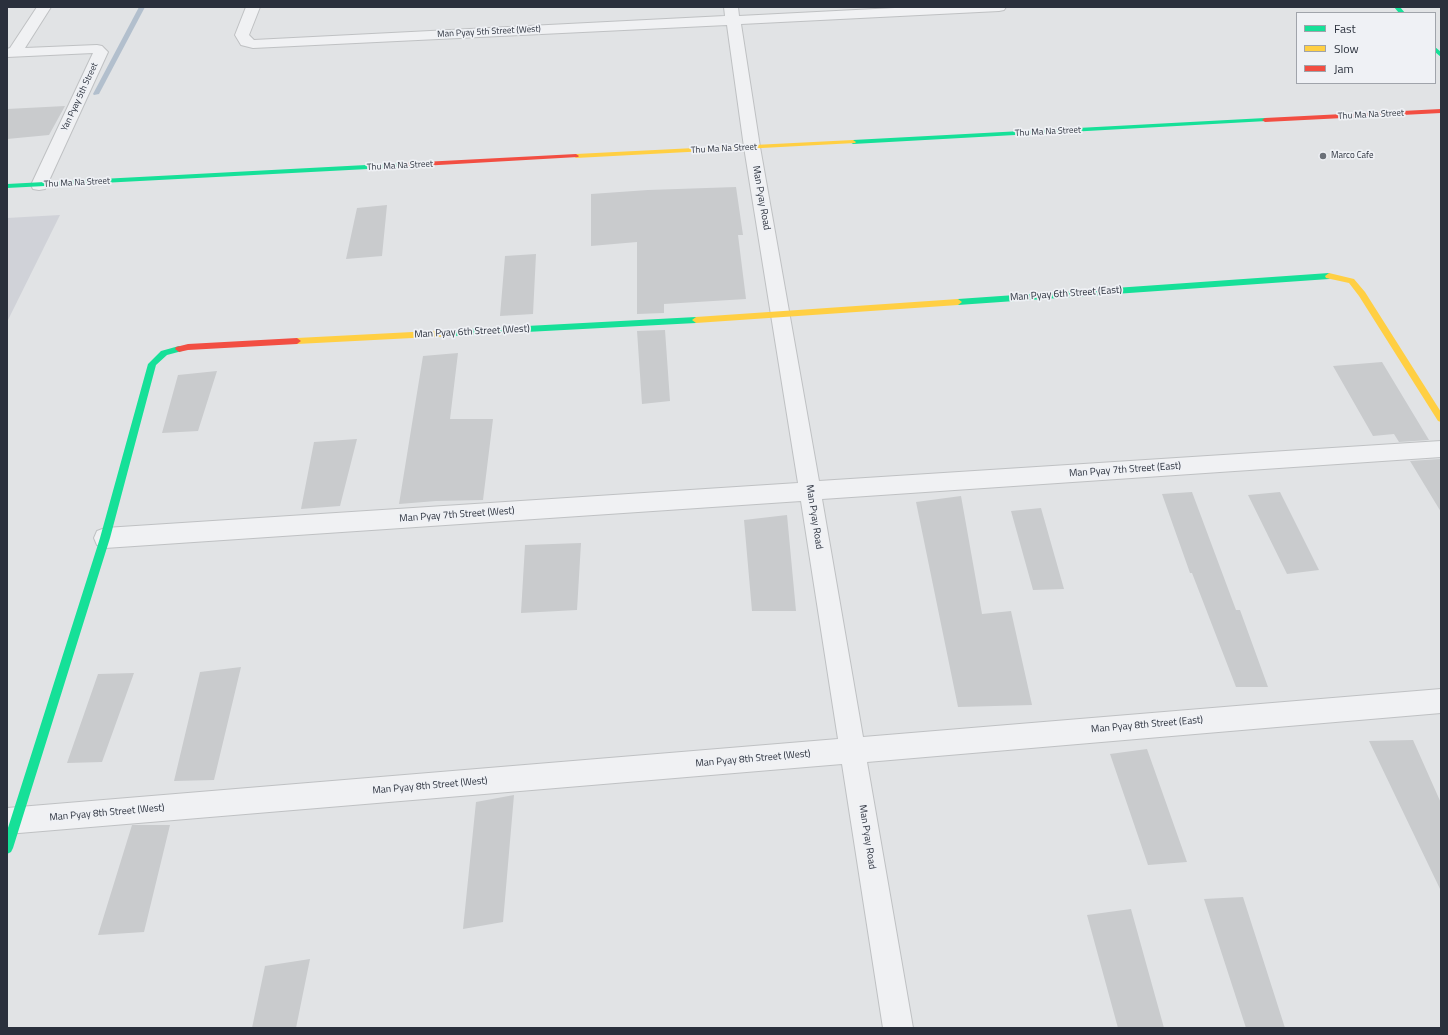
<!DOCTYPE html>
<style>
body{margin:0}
#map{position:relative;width:1448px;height:1035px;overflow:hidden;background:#e1e3e5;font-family:"Titillium Web",sans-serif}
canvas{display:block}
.frame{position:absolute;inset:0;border:8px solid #2a303c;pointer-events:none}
.legend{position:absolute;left:1296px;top:12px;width:140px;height:72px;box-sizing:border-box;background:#eff1f5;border:1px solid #a0a4ab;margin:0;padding:5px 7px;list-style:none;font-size:12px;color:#2a303c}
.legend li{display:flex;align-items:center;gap:8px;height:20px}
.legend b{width:20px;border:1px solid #a0a4ab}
</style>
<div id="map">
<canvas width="1448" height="1035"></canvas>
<div class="frame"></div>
<ul class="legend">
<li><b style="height:5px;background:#16e098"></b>Fast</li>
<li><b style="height:5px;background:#ffcf43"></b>Slow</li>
<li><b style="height:5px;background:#f24e42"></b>Jam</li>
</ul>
</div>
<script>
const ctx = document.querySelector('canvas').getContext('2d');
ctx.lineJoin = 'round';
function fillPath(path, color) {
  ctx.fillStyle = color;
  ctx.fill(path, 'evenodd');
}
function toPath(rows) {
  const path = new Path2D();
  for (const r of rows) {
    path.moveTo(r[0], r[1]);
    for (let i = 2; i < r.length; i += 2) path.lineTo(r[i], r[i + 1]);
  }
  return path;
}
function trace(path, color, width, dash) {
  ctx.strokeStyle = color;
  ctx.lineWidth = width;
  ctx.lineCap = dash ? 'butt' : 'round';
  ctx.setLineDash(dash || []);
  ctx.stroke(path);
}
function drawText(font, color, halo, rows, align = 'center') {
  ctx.font = font + ' "Titillium Web",sans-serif';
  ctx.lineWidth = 3.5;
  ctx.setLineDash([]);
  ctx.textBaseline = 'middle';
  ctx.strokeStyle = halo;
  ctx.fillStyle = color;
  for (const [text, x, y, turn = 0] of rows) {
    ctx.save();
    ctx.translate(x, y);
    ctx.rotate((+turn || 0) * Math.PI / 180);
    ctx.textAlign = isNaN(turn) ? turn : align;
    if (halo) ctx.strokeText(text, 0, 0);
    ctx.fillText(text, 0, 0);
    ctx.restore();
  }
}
fillPath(toPath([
 [60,215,7,322,7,218]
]), '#d0d2d8');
fillPath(toPath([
 [139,7,145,7,99,94,94,95,93,94,139,7]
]), '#b2bfcd');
fillPath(toPath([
 [65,106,49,135,7,139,7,109],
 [736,187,743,235,738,235,746,299,664,304,664,313,637,314,637,242,591,246,591,194,648,190],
 [387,205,382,256,346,259,357,208],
 [536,254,533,314,500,316,505,256],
 [665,330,670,401,642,404,637,331],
 [458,353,450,419,493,419,483,500,436,501,399,504,423,356],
 [1382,362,1429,440,1399,442,1394,434,1373,436,1333,366],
 [217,371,198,431,162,433,178,375],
 [357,439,340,506,301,509,314,442],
 [1440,459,1441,460,1441,512,1410,461],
 [1192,492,1236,610,1240,610,1268,687,1236,687,1192,573,1190,573,1162,494],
 [1280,492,1319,570,1287,574,1248,495],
 [961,496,982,614,1011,611,1032,705,958,707,916,502],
 [1041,508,1064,589,1033,590,1011,511],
 [787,515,796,611,752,611,744,520],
 [581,543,577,610,521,613,525,545],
 [241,667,214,780,174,781,200,672],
 [134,673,102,762,67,763,98,674],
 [1413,740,1441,803,1441,891,1369,741],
 [1147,749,1187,862,1148,865,1110,754],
 [514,795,503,922,463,929,476,802],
 [132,825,170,825,144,932,98,935],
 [1243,897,1285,1028,1246,1028,1204,899],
 [1131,909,1164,1028,1118,1028,1087,915],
 [310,959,296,1028,252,1028,265,966]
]), '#c9cbcd');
const street = toPath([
 [37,7,51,7,25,48,97,45,102,46,108,52,47,185,45,189,39,190,33,189,31,185,93,53,7,57,7,49,10,48,37,7],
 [246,7,260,7,249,35,254,40,725,16,724,7,738,7,739,16,914,7,1006,7,1004,10,999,11,741,24,760,147,819,481,1441,441,1441,457,822,499,863,737,1441,689,1441,713,867,762,913,1028,883,1028,842,764,7,834,7,808,838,739,801,501,105,548,97,545,94,538,97,531,105,528,798,483,744,147,727,25,253,48,241,45,235,35,246,7]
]);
trace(street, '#bfc1c3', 2);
fillPath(street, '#f0f1f3');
fillPath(toPath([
 [1394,7,1400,7,1405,13,1399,13,1394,7],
 [1435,47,1441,52,1441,57,1435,52,1435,47],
 [1265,118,1267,119,1267,121,853,144,850,142,853,140,1265,118],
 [404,163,406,163,406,167,7,188,7,184,404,163],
 [1329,273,1333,276,1329,279,958,305,954,302,958,299,1329,273],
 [696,317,700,320,696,323,451,336,447,333,451,330,696,317],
 [179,346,182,347,183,349,182,351,167,355,156,365,110,538,13,848,11,852,7,854,7,831,100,538,148,364,161,351,179,346]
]), '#16e098');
fillPath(toPath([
 [853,140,856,142,855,143,576,158,573,156,576,154,853,140],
 [1329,273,1354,279,1365,292,1441,412,1441,422,1438,421,1359,296,1349,283,1326,278,1325,276,1329,273],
 [958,299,962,302,958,305,696,323,692,320,696,317,958,299],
 [451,330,455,333,451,336,297,344,293,341,297,338,451,330]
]), '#ffcf43');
fillPath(toPath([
 [1441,109,1441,113,1265,122,1262,120,1265,118,1441,109],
 [576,154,579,156,578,157,404,167,401,165,404,163,576,154],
 [297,338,301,341,297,344,188,350,179,352,175,349,176,347,188,344,297,338]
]), '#f24e42');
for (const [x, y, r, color] of [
 [1323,156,4,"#6a6f77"]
]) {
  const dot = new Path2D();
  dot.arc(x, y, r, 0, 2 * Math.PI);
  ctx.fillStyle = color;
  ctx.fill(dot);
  trace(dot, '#eff1f5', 1.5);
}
drawText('9px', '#2a303c', '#eff1f5', [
 ["Man Pyay 5th Street (West)",489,32,-3],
 ["Yan Pyay 5th Street",80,97,-65],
 ["Thu Ma Na Street",1371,115,-3],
 ["Thu Ma Na Street",1048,132,-3],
 ["Thu Ma Na Street",724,149,-3],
 ["Thu Ma Na Street",400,166,-3],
 ["Thu Ma Na Street",77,183,-3]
]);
drawText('9px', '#2a303c', '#eff1f5', [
 ["Marco Cafe",1331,156]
], 'left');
drawText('10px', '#2a303c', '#eff1f5', [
 ["Man Pyay Road",761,198,80],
 ["Man Pyay 6th Street (East)",1066,294,-4],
 ["Man Pyay 6th Street (West)",472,332,-3],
 ["Man Pyay 7th Street (East)",1125,470,-4],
 ["Man Pyay 7th Street (West)",457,515,-4],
 ["Man Pyay Road",814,517,81],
 ["Man Pyay 8th Street (East)",1147,725,-5],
 ["Man Pyay 8th Street (West)",753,759,-5],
 ["Man Pyay 8th Street (West)",430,786,-5],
 ["Man Pyay 8th Street (West)",107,813,-5],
 ["Man Pyay Road",867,837,81]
]);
</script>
